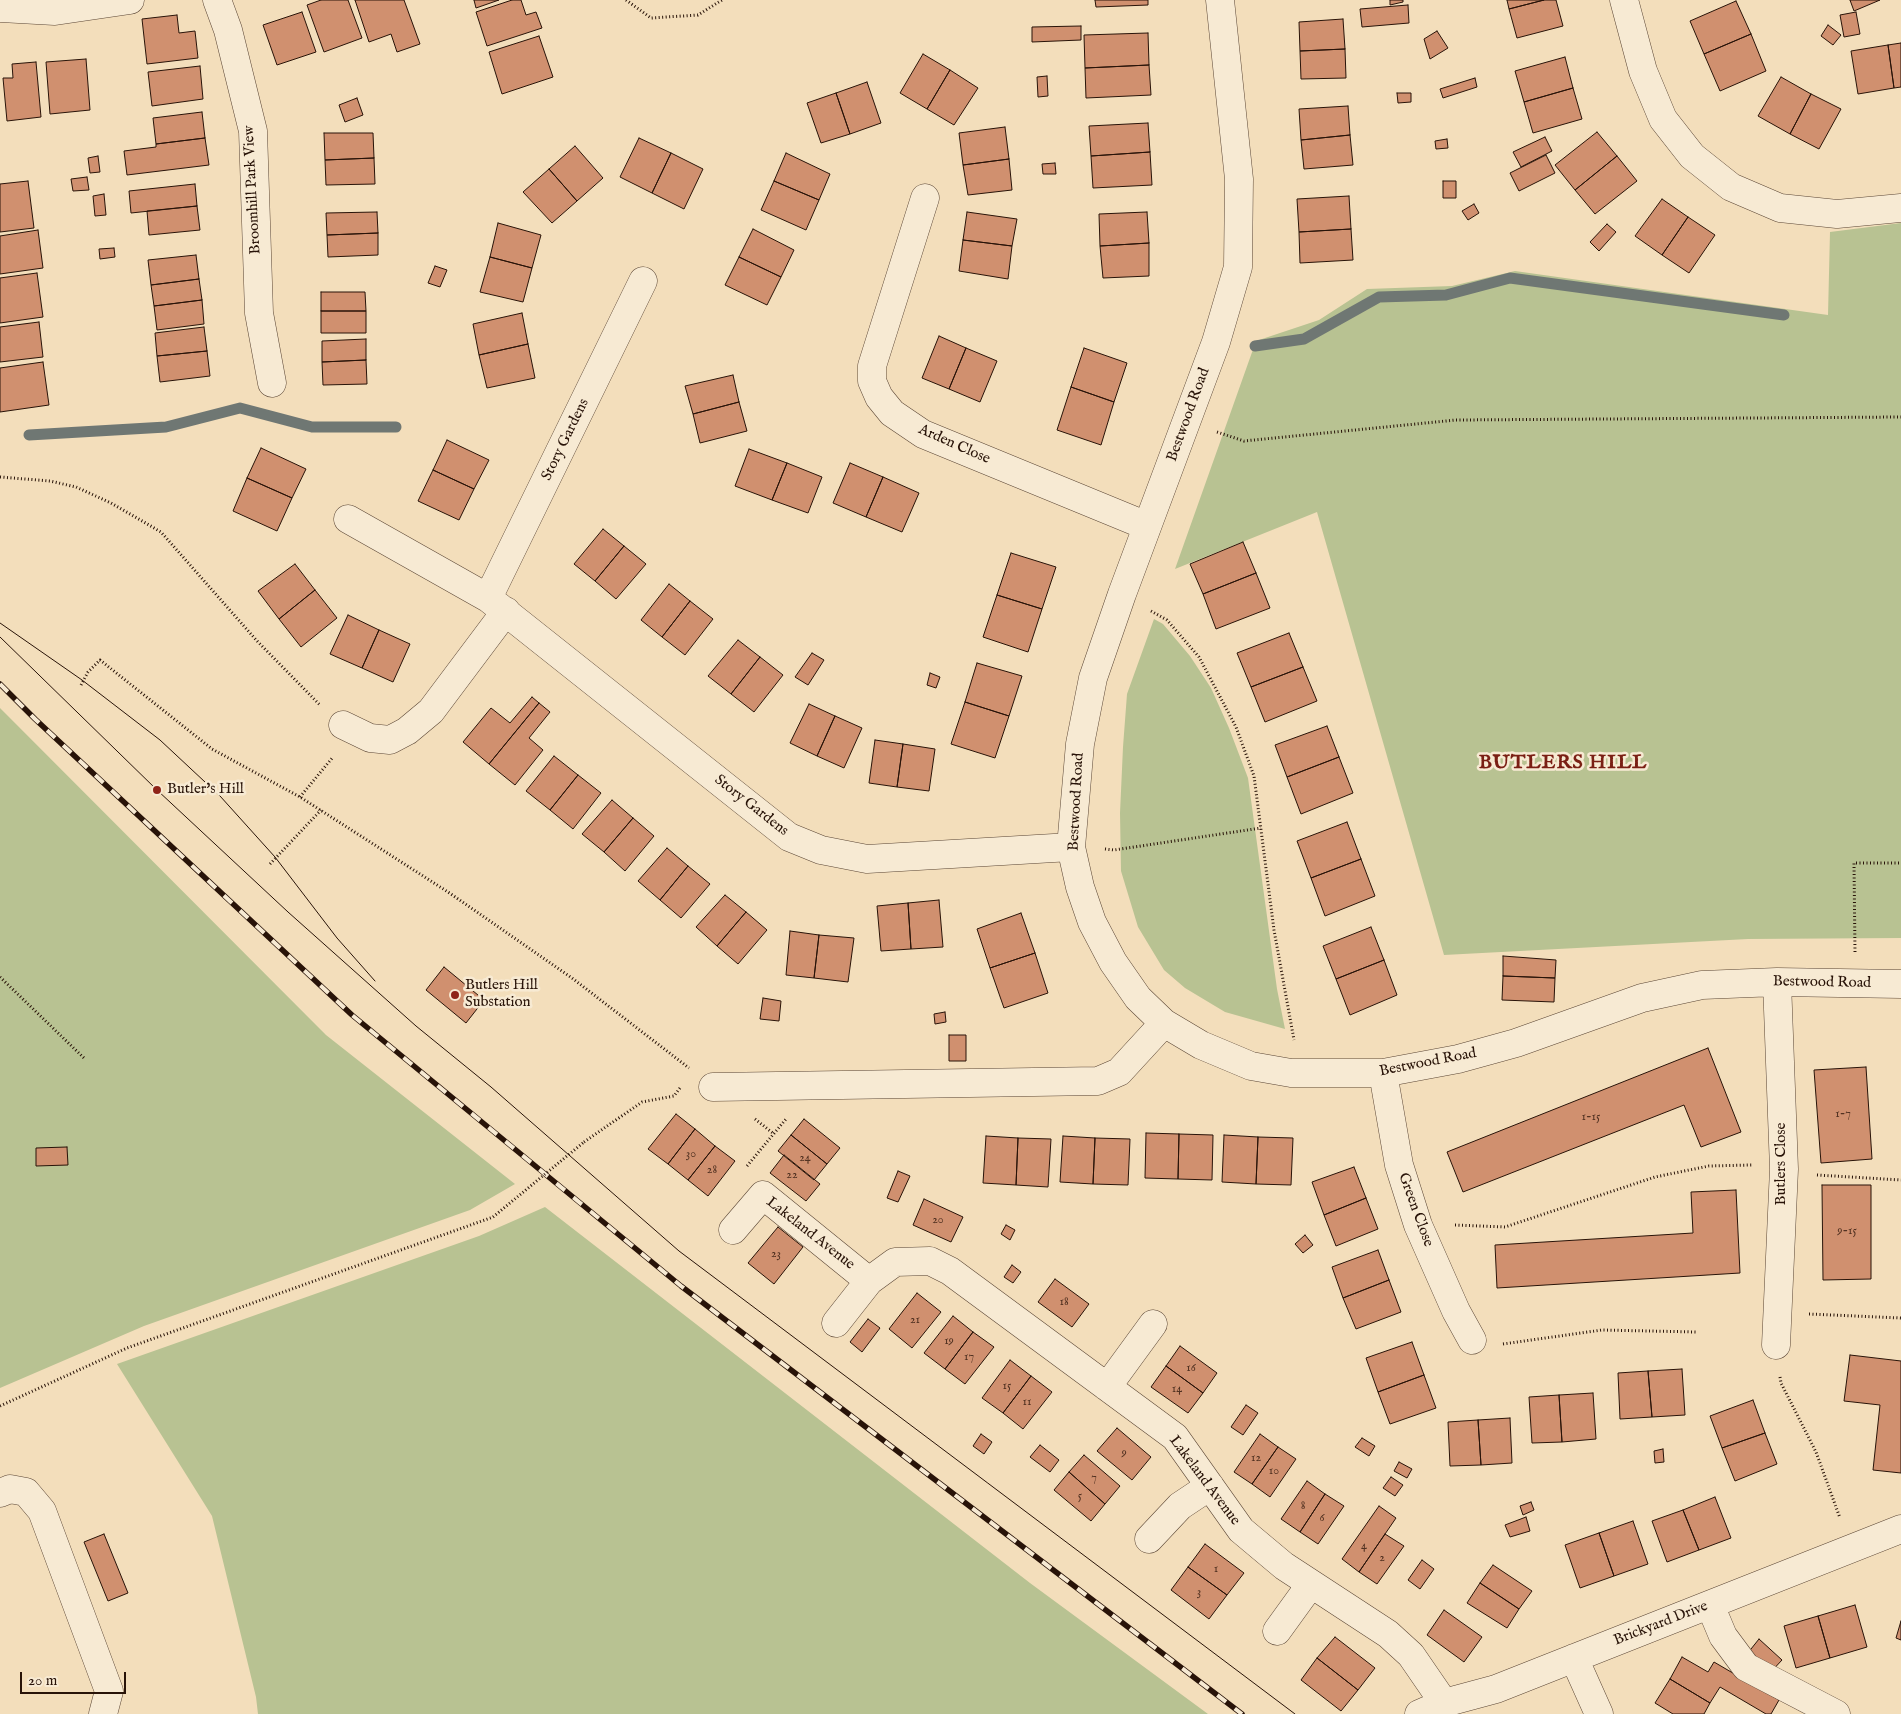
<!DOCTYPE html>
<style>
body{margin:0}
#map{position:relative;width:1901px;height:1714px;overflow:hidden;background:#f3debb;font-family:"IM FELL English",serif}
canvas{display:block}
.scale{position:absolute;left:20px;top:1672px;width:106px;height:22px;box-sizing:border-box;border:2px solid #281308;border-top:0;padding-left:6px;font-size:15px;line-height:18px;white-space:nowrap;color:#281308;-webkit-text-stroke:4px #f7ead3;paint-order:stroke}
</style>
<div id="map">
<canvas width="1901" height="1714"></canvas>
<div class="scale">20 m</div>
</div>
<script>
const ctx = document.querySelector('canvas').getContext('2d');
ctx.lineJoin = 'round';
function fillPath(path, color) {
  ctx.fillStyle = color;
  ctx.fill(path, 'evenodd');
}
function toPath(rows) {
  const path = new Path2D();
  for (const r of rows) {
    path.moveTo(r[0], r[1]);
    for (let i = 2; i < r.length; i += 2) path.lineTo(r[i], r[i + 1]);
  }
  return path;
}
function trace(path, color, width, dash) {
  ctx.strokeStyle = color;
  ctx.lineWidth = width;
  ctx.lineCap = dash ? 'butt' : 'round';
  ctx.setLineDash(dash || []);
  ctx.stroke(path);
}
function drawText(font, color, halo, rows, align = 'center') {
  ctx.font = font + ' "IM FELL English",serif';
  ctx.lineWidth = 5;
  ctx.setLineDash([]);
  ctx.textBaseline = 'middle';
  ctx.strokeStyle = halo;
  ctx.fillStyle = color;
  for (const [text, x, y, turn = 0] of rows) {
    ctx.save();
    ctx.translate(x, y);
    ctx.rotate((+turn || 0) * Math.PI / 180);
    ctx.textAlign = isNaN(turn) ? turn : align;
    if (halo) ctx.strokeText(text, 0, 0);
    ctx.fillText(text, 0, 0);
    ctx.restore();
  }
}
fillPath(toPath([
 [1901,223,1901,938,1748,939,1444,955,1317,512,1175,569,1256,341,1319,320,1367,289,1452,286,1515,271,1828,315,1830,232],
 [1154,619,1163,624,1190,656,1211,688,1229,728,1248,778,1277,989,1285,1029,1225,1012,1185,988,1164,970,1138,927,1121,871,1120,813,1123,747,1127,694],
 [0,708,326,1035,515,1184,470,1210,144,1326,0,1388],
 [545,1207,1030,1583,1208,1714,258,1714,256,1697,212,1516,117,1364,479,1236]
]), '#b8c292');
trace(toPath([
 [1255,346,1304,339,1379,297,1446,295,1510,278,1784,315],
 [29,435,166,427,240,408,312,427,396,427]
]), '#6f7773', 11);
const building = toPath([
 [321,0,348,0,362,38,324,52,307,5,321,0],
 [355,0,404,0,420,44,397,52,391,34,369,42,355,0],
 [474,0,499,0,476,8,474,0],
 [512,0,521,0,526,15,536,12,542,28,487,46,476,12,512,0],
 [1095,0,1148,0,1148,5,1096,7,1095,0],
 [1390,0,1403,0,1403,2,1390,5,1390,0],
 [1507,0,1544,0,1509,9,1507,0],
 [1544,0,1556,0,1563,26,1517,38,1509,9,1544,0],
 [1850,0,1880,0,1854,11,1850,0],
 [1736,1,1751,34,1704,54,1690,21,1736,1],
 [1408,5,1409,23,1362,27,1360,9,1408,5],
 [302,12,316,52,277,65,263,25,302,12],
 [1856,12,1860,34,1844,37,1840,15,1856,12],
 [177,15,179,33,195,31,198,58,147,64,142,19,177,15],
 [1343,19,1345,49,1300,51,1299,22,1343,19],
 [1828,25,1841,35,1833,45,1821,36,1828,25],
 [1081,26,1081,40,1032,42,1032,27,1081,26],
 [1437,31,1448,48,1430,59,1424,39,1437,31],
 [1148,33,1149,65,1085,68,1084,35,1148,33],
 [1751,34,1766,71,1720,91,1704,54,1751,34],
 [539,36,553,77,502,94,489,52,539,36],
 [1901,43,1901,87,1894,88,1888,45,1901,43],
 [1888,45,1894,88,1858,94,1851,51,1888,45],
 [1345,49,1346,78,1301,79,1300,51,1345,49],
 [923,54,950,70,927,109,900,93,923,54],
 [1565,57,1573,88,1524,102,1515,71,1565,57],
 [86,59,90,110,50,114,46,62,86,59],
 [36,62,41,117,7,121,3,78,13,78,12,64,36,62],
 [1149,65,1151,95,1086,98,1085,68,1149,65],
 [200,66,203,99,152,106,148,72,200,66],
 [950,70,978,88,954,125,927,109,950,70],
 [1047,76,1048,96,1038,97,1037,77,1047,76],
 [1781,77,1811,94,1790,134,1758,116,1781,77],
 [1475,78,1477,87,1443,98,1440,89,1475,78],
 [867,82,881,123,850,134,836,93,867,82],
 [1573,88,1582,119,1533,133,1524,102,1573,88],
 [836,93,850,134,821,143,807,103,836,93],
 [1397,93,1411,93,1411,102,1398,103,1397,93],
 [1811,94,1841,109,1819,149,1790,134,1811,94],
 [357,98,363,115,345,122,339,105,357,98],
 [1348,106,1350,135,1301,140,1299,109,1348,106],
 [202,112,205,138,156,144,153,118,202,112],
 [1148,123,1150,152,1091,156,1089,126,1148,123],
 [1005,127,1009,159,963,165,959,133,1005,127],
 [1597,132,1617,156,1575,190,1555,165,1597,132],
 [324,133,373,133,374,158,325,160,324,133],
 [1350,135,1353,165,1304,169,1301,140,1350,135],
 [1545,137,1552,151,1521,167,1513,152,1545,137],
 [205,138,209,165,127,175,124,151,156,147,156,144,205,138],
 [639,138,671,153,652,193,620,177,639,138],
 [1447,139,1448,148,1436,149,1435,141,1447,139],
 [575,146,603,178,577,201,549,169,575,146],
 [1150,152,1152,185,1093,188,1091,156,1150,152],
 [671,153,703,169,684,209,652,193,671,153],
 [786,153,830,174,819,200,774,181,786,153],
 [1546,155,1555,173,1519,191,1510,173,1546,155],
 [98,156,100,172,90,173,88,158,98,156],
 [1617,156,1637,181,1595,214,1575,190,1617,156],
 [374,158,375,184,326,185,325,160,374,158],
 [1009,159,1012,190,968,195,963,165,1009,159],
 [1055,163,1056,174,1043,174,1042,164,1055,163],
 [549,169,577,201,552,223,523,192,549,169],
 [87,177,89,190,73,191,71,179,87,177],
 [28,181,34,228,0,232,0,184,28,181],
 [774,181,819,200,806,230,761,210,774,181],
 [1443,181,1456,181,1456,198,1443,198,1443,181],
 [195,184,197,206,131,213,129,191,195,184],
 [104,194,106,215,95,216,93,196,104,194],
 [1349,196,1351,229,1299,232,1297,199,1349,196],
 [1662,199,1688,217,1662,255,1635,236,1662,199],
 [1474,204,1479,213,1468,220,1462,211,1474,204],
 [197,206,200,230,149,235,147,211,197,206],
 [377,212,378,233,327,235,326,213,377,212],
 [967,212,1017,219,1012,246,963,240,967,212],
 [1147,212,1149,243,1100,246,1099,214,1147,212],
 [1688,217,1715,235,1689,273,1662,255,1688,217],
 [498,223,541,235,532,268,490,257,498,223],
 [1607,224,1616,232,1599,251,1590,242,1607,224],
 [753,229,794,250,781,277,739,257,753,229],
 [1351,229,1353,260,1300,263,1299,232,1351,229],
 [38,230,43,268,0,274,0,236,38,230],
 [378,233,378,255,328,257,327,235,378,233],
 [963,240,1012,246,1008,279,959,271,963,240],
 [1149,243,1149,276,1103,278,1100,246,1149,243],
 [114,248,115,257,100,259,99,249,114,248],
 [196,255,199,279,151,285,148,260,196,255],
 [490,257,532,268,523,302,480,292,490,257],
 [739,257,781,277,767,305,725,285,739,257],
 [435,266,447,270,440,287,428,283,435,266],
 [37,273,43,317,0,323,0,278,37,273],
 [199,279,202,300,154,306,151,285,199,279],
 [321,292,365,292,366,311,321,311,321,292],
 [202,300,204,324,157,330,154,306,202,300],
 [321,311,366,311,366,333,321,333,321,311],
 [522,313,528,344,479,355,473,324,522,313],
 [39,322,43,357,0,362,0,327,39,322],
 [204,327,207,351,157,356,155,333,204,327],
 [939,336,966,348,949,389,922,378,939,336],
 [366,339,366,360,322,362,322,341,366,339],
 [528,344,535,378,487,388,479,355,528,344],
 [966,348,997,361,980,402,949,389,966,348],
 [1084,348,1127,363,1114,402,1071,387,1084,348],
 [207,351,210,376,160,382,157,356,207,351],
 [366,360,367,384,323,385,322,362,366,360],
 [43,362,49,405,0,412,0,368,43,362],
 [733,375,739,402,693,414,685,386,733,375],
 [1071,387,1114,402,1101,445,1057,430,1071,387],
 [739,402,747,431,700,443,693,414,739,402],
 [447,440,489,460,474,489,433,470,447,440],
 [261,448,306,469,292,498,247,478,261,448],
 [749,449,787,463,772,500,735,486,749,449],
 [787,463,822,477,808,513,772,500,787,463],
 [850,463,883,477,866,517,833,503,850,463],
 [433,470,474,489,459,520,418,501,433,470],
 [883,477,919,493,902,532,866,517,883,477],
 [247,478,292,498,277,531,233,511,247,478],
 [603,529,624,546,595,581,574,564,603,529],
 [1243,542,1256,573,1203,594,1190,564,1243,542],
 [624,546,646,564,616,599,595,581,624,546],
 [1011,553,1056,567,1042,609,997,595,1011,553],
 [295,564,315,590,279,619,258,591,295,564],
 [1256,573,1270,608,1216,629,1203,594,1256,573],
 [669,584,690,601,662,637,641,620,669,584],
 [315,590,337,618,301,647,279,619,315,590],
 [997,595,1042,609,1028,652,983,637,997,595],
 [690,601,713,619,685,655,662,637,690,601],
 [348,615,379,630,362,668,330,654,348,615],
 [379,630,410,644,393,682,362,668,379,630],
 [1289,633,1303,667,1251,687,1237,653,1289,633],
 [738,640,760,657,731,694,708,676,738,640],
 [812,653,824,660,808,685,795,677,812,653],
 [760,657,783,675,754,712,731,694,760,657],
 [977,663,1022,676,1009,716,965,702,977,663],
 [1303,667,1317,701,1265,722,1251,687,1303,667],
 [930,673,940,677,936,688,927,685,930,673],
 [532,697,539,703,489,764,463,742,491,708,510,723,532,697],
 [965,702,1009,716,995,758,951,744,965,702],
 [539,703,550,712,529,738,543,750,515,785,489,764,539,703],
 [809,704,835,716,817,756,790,743,809,704],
 [835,716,862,728,844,768,817,756,835,716],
 [1327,726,1339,757,1287,777,1275,745,1327,726],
 [875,740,903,744,897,787,869,783,875,740],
 [903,744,935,749,929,791,897,787,903,744],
 [554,756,578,775,550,810,526,791,554,756],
 [1339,757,1353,793,1301,814,1287,777,1339,757],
 [578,775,601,793,573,829,550,810,578,775],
 [612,800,633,818,604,852,582,834,612,800],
 [633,818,654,836,625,871,604,852,633,818],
 [1347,822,1361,859,1311,878,1297,841,1347,822],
 [667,848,688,866,660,900,638,881,667,848],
 [1361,859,1375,896,1325,916,1311,878,1361,859],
 [688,866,710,884,681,918,660,900,688,866],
 [725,895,746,912,717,946,696,927,725,895],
 [939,900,943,947,911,949,908,903,939,900],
 [908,903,911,949,881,951,877,906,908,903],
 [746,912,767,930,738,964,717,946,746,912],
 [1021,913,1035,953,990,968,977,929,1021,913],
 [1371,927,1384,960,1336,979,1323,946,1371,927],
 [790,931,819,935,814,978,786,975,790,931],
 [819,935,854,938,848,982,814,978,819,935],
 [1035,953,1048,993,1004,1008,990,968,1035,953],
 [1503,956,1556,960,1555,978,1503,976,1503,956],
 [1384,960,1397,995,1350,1015,1336,979,1384,960],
 [444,967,484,1000,466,1023,426,990,444,967],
 [1503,976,1555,978,1554,1002,1502,1000,1503,976],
 [763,998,781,1001,779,1021,760,1019,763,998],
 [945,1012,946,1022,935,1024,934,1014,945,1012],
 [949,1035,966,1035,966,1061,949,1061,949,1035],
 [1708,1048,1741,1132,1701,1147,1684,1105,1463,1192,1447,1152,1708,1048],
 [1866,1067,1872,1159,1821,1163,1814,1070,1866,1067],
 [676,1114,695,1129,668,1164,648,1149,676,1114],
 [804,1119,840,1148,827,1164,791,1135,804,1119],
 [695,1129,715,1146,688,1180,668,1164,695,1129],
 [1146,1133,1179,1134,1178,1179,1145,1178,1146,1133],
 [1179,1134,1213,1135,1212,1180,1178,1179,1179,1134],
 [791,1135,827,1164,814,1180,778,1151,791,1135],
 [1224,1135,1258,1137,1256,1184,1222,1182,1224,1135],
 [986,1136,1018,1138,1016,1185,983,1183,986,1136],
 [1063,1136,1095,1138,1093,1184,1060,1182,1063,1136],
 [1258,1137,1293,1138,1291,1185,1256,1184,1258,1137],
 [1018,1138,1051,1139,1048,1187,1016,1185,1018,1138],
 [1095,1138,1130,1139,1128,1185,1093,1184,1095,1138],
 [715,1146,735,1161,708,1196,688,1180,715,1146],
 [67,1147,68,1165,36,1166,36,1148,67,1147],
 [784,1155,820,1184,806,1201,770,1173,784,1155],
 [1354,1167,1366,1198,1324,1215,1312,1182,1354,1167],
 [898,1171,910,1176,898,1202,887,1198,898,1171],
 [1822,1185,1871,1185,1871,1279,1823,1280,1822,1185],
 [1736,1190,1740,1273,1497,1288,1495,1245,1693,1233,1691,1192,1736,1190],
 [1366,1198,1378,1229,1336,1246,1324,1215,1366,1198],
 [924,1199,963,1217,951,1242,913,1225,924,1199],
 [1006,1225,1015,1230,1010,1240,1001,1234,1006,1225],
 [778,1227,803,1247,774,1284,748,1263,778,1227],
 [1305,1235,1313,1245,1303,1253,1295,1244,1305,1235],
 [1378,1250,1389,1280,1343,1298,1332,1267,1378,1250],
 [1012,1265,1021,1272,1013,1283,1004,1277,1012,1265],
 [1055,1279,1089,1304,1072,1327,1038,1302,1055,1279],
 [1389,1280,1401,1312,1356,1329,1343,1298,1389,1280],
 [917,1293,941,1312,912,1348,889,1329,917,1293],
 [953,1316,973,1332,945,1369,924,1353,953,1316],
 [868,1319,880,1328,862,1352,850,1342,868,1319],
 [973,1332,994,1347,965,1384,945,1369,973,1332],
 [1412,1342,1424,1375,1378,1392,1366,1358,1412,1342],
 [1180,1346,1217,1373,1203,1393,1166,1366,1180,1346],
 [1850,1355,1901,1361,1901,1473,1873,1470,1880,1405,1844,1401,1850,1355],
 [1010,1360,1031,1376,1003,1413,982,1398,1010,1360],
 [1166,1366,1203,1393,1188,1413,1151,1387,1166,1366],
 [1682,1369,1685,1415,1652,1417,1648,1371,1682,1369],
 [1648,1371,1652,1417,1620,1419,1618,1373,1648,1371],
 [1424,1375,1436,1408,1390,1424,1378,1392,1424,1375],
 [1031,1376,1052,1392,1023,1429,1003,1413,1031,1376],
 [1593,1393,1596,1439,1562,1442,1559,1395,1593,1393],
 [1559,1395,1562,1442,1532,1443,1529,1397,1559,1395],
 [1753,1400,1765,1433,1722,1448,1710,1416,1753,1400],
 [1246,1405,1258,1413,1243,1435,1231,1427,1246,1405],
 [1510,1418,1512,1463,1481,1465,1478,1420,1510,1418],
 [1478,1420,1481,1465,1450,1466,1448,1422,1478,1420],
 [1117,1428,1151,1457,1132,1480,1097,1451,1117,1428],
 [1765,1433,1777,1464,1735,1481,1722,1448,1765,1433],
 [981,1434,992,1442,984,1454,973,1446,981,1434],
 [1260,1434,1278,1447,1252,1484,1234,1472,1260,1434],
 [1362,1438,1375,1446,1369,1456,1355,1447,1362,1438],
 [1040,1445,1059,1460,1050,1472,1030,1457,1040,1445],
 [1278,1447,1296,1459,1270,1497,1252,1484,1278,1447],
 [1663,1449,1664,1462,1655,1463,1654,1451,1663,1449],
 [1084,1455,1120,1486,1105,1504,1069,1472,1084,1455],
 [1399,1462,1412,1469,1407,1478,1394,1471,1399,1462],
 [1069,1472,1105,1504,1091,1521,1054,1490,1069,1472],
 [1391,1477,1403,1485,1395,1496,1383,1488,1391,1477],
 [1307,1481,1325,1494,1300,1532,1281,1519,1307,1481],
 [1325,1494,1344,1506,1318,1544,1300,1532,1325,1494],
 [1715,1497,1731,1538,1699,1550,1683,1510,1715,1497],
 [1531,1502,1534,1510,1523,1515,1520,1506,1531,1502],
 [1379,1506,1396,1518,1359,1572,1342,1559,1379,1506],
 [1683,1510,1699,1550,1667,1562,1652,1521,1683,1510],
 [1526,1517,1530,1531,1510,1537,1505,1525,1526,1517],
 [1633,1521,1648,1564,1614,1576,1599,1533,1633,1521],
 [1599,1533,1614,1576,1580,1588,1565,1545,1599,1533],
 [104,1534,128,1593,108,1601,84,1542,104,1534],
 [1385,1534,1404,1546,1377,1584,1359,1572,1385,1534],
 [1205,1544,1244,1573,1227,1595,1188,1567,1205,1544],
 [1422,1560,1434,1569,1420,1589,1408,1580,1422,1560],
 [1493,1565,1532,1591,1519,1609,1480,1583,1493,1565],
 [1188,1567,1227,1595,1209,1619,1171,1590,1188,1567],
 [1480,1583,1519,1609,1507,1628,1467,1603,1480,1583],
 [1855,1605,1867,1647,1830,1658,1818,1616,1855,1605],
 [1444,1610,1482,1637,1464,1662,1427,1635,1444,1610],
 [1818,1616,1830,1658,1796,1668,1784,1626,1818,1616],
 [1901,1621,1901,1640,1896,1638,1901,1621],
 [1335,1637,1375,1668,1358,1690,1317,1658,1335,1637],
 [1759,1639,1782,1660,1769,1674,1747,1654,1759,1639],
 [1682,1657,1708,1672,1714,1662,1779,1700,1771,1714,1766,1714,1720,1687,1710,1703,1670,1679,1682,1657],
 [1317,1658,1358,1690,1341,1711,1301,1680,1317,1658],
 [1670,1679,1710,1703,1704,1714,1673,1714,1655,1703,1670,1679]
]);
fillPath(building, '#d0906f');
trace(building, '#281308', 1);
const minor = toPath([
 [217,0,228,30,253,131,259,313,272,383],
 [1220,0,1239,179,1238,267,1216,342,1122,594,1093,678,1080,744,1071,847,1080,887,1092,922,1113,962,1138,998,1164,1023,1201,1045,1251,1066,1291,1073,1383,1073,1458,1059,1516,1043,1642,998,1702,985,1777,982,1901,984],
 [1624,0,1643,71,1663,119,1692,156,1731,187,1780,208,1837,214,1901,208],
 [0,8,55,11,130,0],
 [925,198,872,366,872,381,879,397,892,413,923,434,1147,526],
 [348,519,488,598,789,837,821,850,867,859,1071,847],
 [488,598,643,281],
 [343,725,370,738,390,740,407,731,431,711,506,611],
 [1383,1073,1399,1165,1418,1225,1456,1311,1472,1340],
 [713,1087,1098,1081,1119,1072,1164,1023],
 [733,1230,763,1195,869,1281],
 [836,1323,869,1281,895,1262,930,1261,950,1271,1175,1437,1241,1530,1284,1566,1388,1634,1411,1655,1444,1703],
 [1776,1345,1784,1169,1777,982],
 [1107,1387,1153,1324],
 [0,1493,10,1489,26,1492,42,1511,109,1691,103,1714],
 [1149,1539,1180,1506,1210,1486],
 [1710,1605,1723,1636,1746,1667,1836,1714],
 [1277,1631,1311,1584],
 [1574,1658,1599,1714],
 [1419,1714,1444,1703,1496,1689,1901,1529]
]);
trace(minor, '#5b4635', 29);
trace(toPath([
 [626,0,651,18,698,15,722,0],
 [1217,432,1244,441,1456,420,1901,417],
 [0,477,50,481,76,487,111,503,161,532,258,642,320,705],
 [1151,611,1167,620,1199,657,1236,727,1254,776,1274,930,1294,1040],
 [81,685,88,672,100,660,212,749,300,797,448,892,572,978,689,1068],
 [300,797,333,757],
 [1105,849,1114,850,1261,828],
 [270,864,321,810],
 [1855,952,1854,863,1901,863],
 [0,977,85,1059],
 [755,1119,774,1134],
 [584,1142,642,1102,674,1096,680,1088],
 [747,1166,786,1119],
 [1817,1175,1901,1180],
 [1455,1225,1505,1227,1655,1177,1709,1166,1752,1165],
 [1809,1314,1901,1318],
 [1503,1344,1602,1330,1696,1332],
 [1780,1377,1781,1383,1816,1452,1840,1518],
 [0,1406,127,1348,493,1217]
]), '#281308', 3, [1, 2.5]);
trace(minor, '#f7ead3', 28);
trace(toPath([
 [0,623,82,680,160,740,220,796,275,857,337,938,375,981],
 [0,637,157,790,288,912,416,1026,491,1087,679,1251,1295,1714]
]), '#281308', 1);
const rail = toPath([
 [0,684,35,719,352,1015,681,1286,1242,1714]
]);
trace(rail, '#281308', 5.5);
trace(rail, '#f7ead3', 4, [11]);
trace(toPath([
 [493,1217,584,1142]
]), '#281308', 3, [1, 2.5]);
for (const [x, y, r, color] of [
 [157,790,5,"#8f2418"],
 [455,995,5,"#8f2418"]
]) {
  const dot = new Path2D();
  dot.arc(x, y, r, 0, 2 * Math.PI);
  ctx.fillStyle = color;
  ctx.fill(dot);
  trace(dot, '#f7ead3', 2);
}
drawText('12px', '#523222', null, [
 ["1-7",1843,1115],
 ["1-15",1591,1118],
 ["30",691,1155],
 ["24",805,1159],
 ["28",712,1171],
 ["22",792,1176],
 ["20",938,1221],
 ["9-15",1847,1232],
 ["23",776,1255],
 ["18",1064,1303],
 ["21",915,1321],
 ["19",949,1342],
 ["17",969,1358],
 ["16",1191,1369],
 ["15",1007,1387],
 ["14",1177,1390],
 ["11",1027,1403],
 ["9",1124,1454],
 ["12",1256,1459],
 ["10",1274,1472],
 ["7",1094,1479],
 ["5",1080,1497],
 ["8",1303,1507],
 ["6",1322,1519],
 ["4",1364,1547],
 ["2",1382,1559],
 ["1",1216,1570],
 ["3",1199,1593]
]);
drawText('15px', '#281308', '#f7ead3', [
 ["Broomhill Park View",253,190,-93],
 ["Bestwood Road",1189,415,-70],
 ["Story Gardens",566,440,-64],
 ["Arden Close",954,445,24],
 ["Bestwood Road",1077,802,-87],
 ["Story Gardens",751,806,38],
 ["Bestwood Road",1822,983,1],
 ["Bestwood Road",1428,1063,-11],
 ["Butlers Close",1782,1164,-90],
 ["Green Close",1415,1210,70],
 ["Lakeland Avenue",810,1234,38],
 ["Lakeland Avenue",1204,1481,53],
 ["Brickyard Drive",1661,1624,-21]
]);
drawText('15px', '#281308', '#f7ead3', [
 ["Butler's Hill",167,790],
 ["Butlers Hill",465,986],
 ["Substation",465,1003]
], 'left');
ctx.letterSpacing = '1px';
drawText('bold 20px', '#7a1f14', '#f7ead3', [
 ["BUTLERS HILL",1563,764]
]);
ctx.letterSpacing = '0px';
</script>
